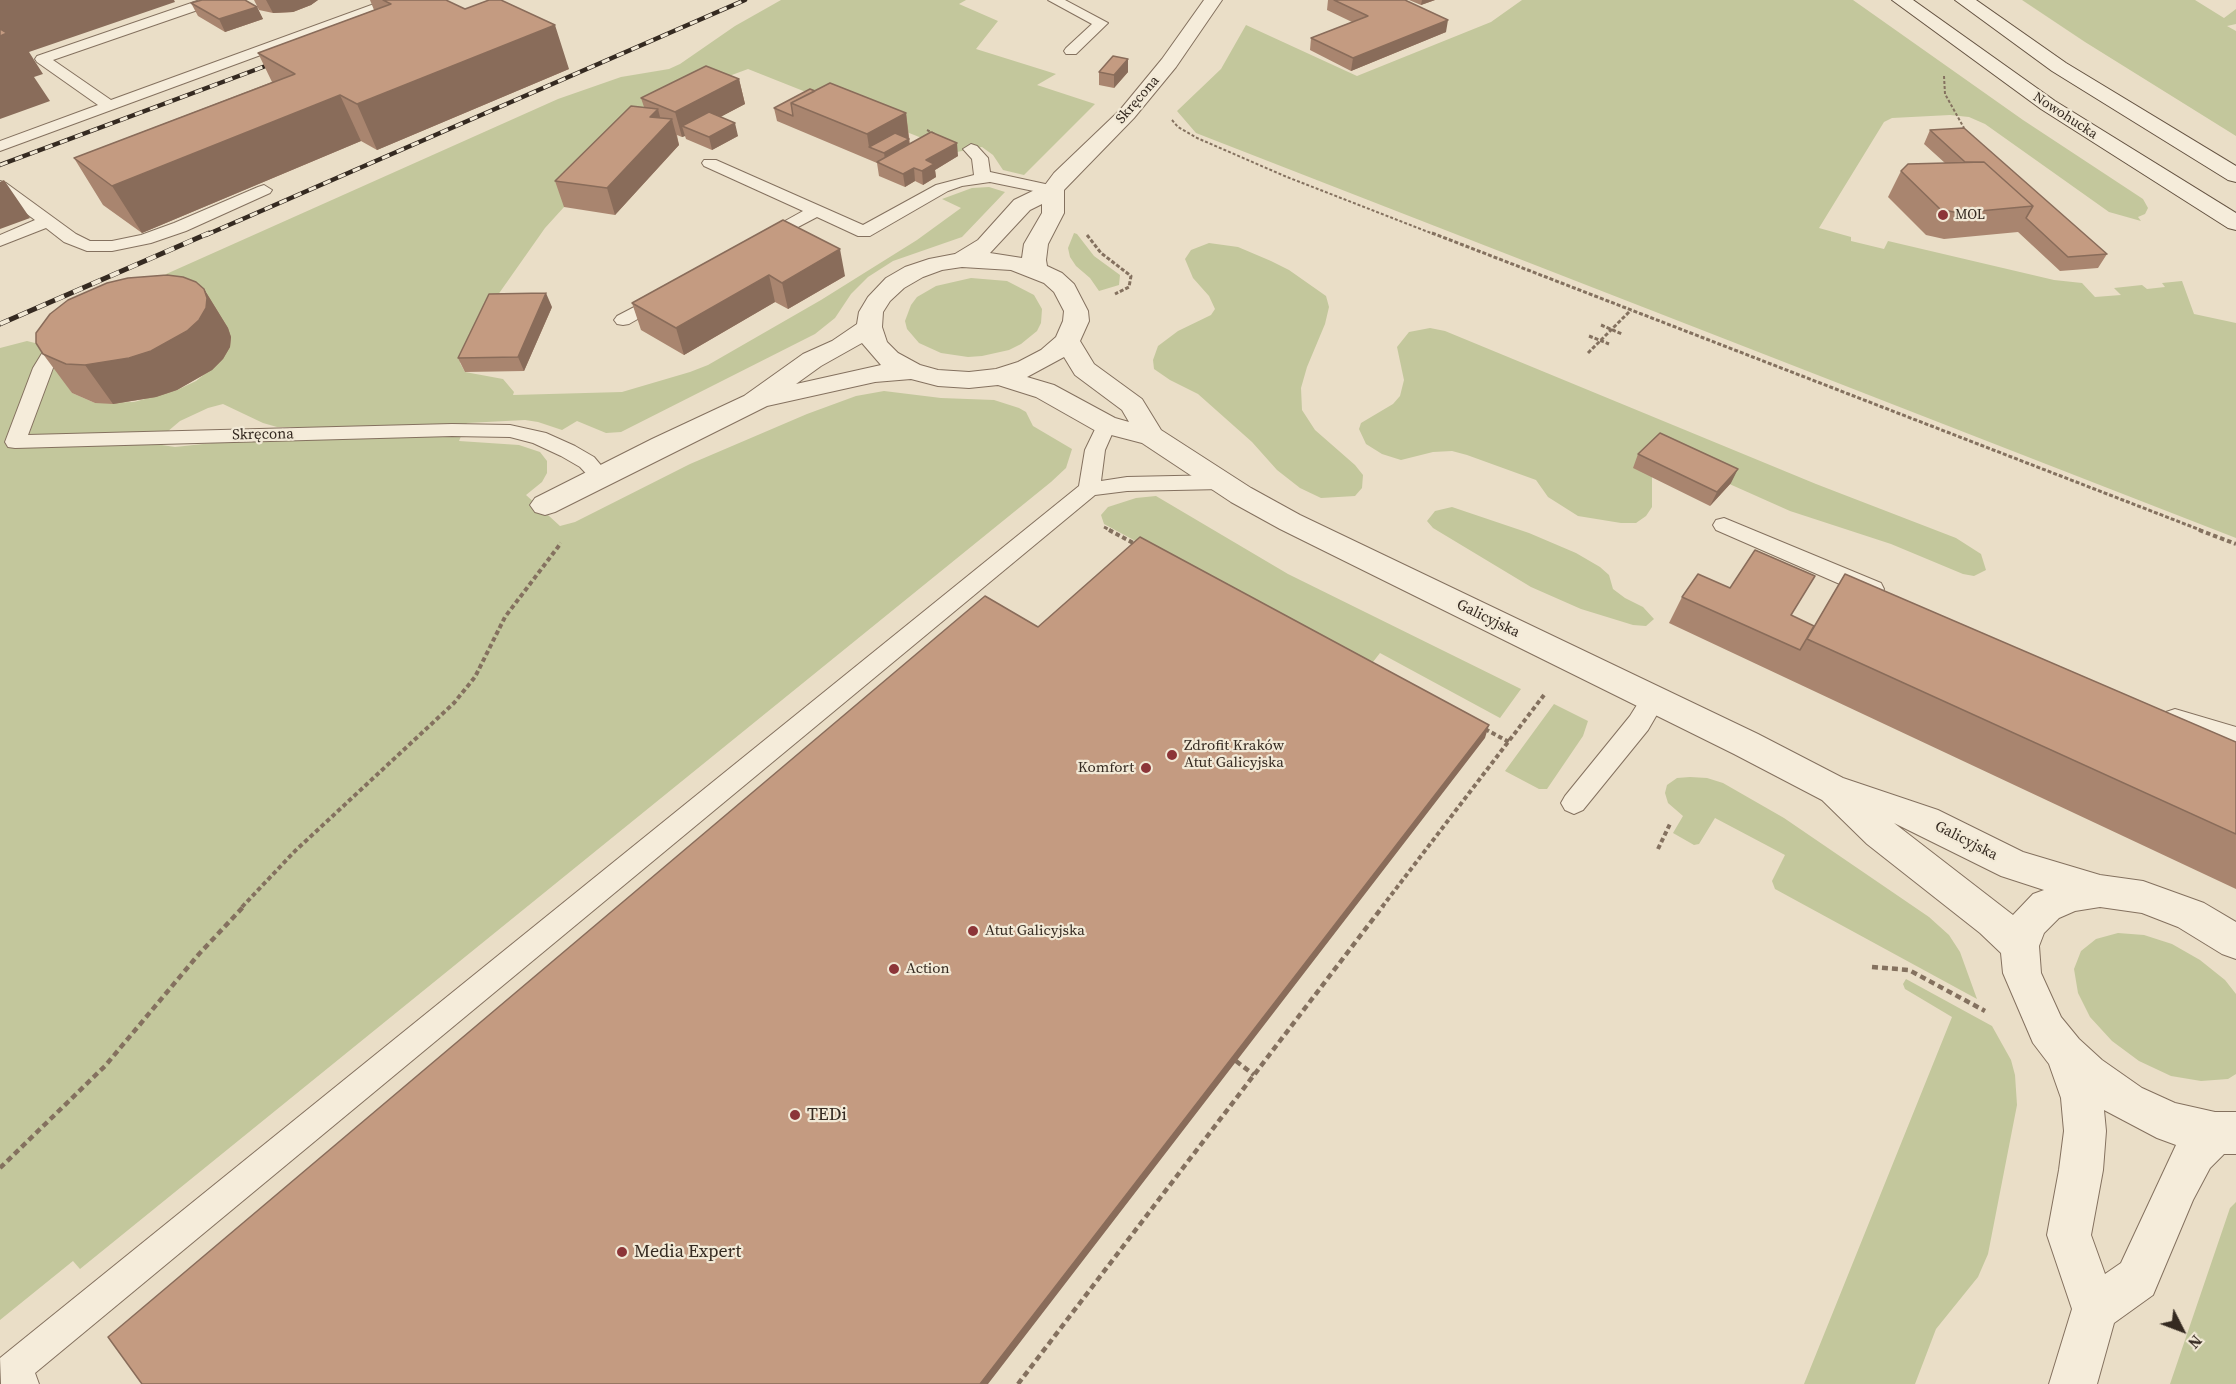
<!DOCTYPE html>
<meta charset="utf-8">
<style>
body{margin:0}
#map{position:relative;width:2236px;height:1384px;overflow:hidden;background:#eadec7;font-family:"Source Serif 4",serif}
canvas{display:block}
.north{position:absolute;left:2152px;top:1300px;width:60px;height:60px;-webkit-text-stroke:4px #f2e9d6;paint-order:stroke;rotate:132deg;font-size:16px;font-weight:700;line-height:24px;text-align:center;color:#352a21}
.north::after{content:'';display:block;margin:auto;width:21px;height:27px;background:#352a21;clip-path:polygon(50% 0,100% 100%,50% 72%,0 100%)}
</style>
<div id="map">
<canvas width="2236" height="1384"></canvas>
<div class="north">N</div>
</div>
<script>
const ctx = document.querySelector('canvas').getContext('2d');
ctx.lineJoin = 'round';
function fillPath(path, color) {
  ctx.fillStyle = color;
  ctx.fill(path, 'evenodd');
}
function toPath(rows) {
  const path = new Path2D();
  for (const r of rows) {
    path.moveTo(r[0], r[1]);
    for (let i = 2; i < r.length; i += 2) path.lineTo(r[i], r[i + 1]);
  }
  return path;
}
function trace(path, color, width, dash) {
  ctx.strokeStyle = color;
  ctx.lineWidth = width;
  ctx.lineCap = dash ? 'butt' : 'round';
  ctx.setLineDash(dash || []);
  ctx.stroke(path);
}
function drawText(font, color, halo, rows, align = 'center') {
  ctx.font = font + ' "Source Serif 4",serif';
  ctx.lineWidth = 4.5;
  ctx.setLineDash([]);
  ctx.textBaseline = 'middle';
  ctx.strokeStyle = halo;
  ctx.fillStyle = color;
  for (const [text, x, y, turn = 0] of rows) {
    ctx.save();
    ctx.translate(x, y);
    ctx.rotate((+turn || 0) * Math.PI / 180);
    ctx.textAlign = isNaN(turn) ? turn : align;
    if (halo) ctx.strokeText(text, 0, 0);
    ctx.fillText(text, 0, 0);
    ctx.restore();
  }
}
fillPath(toPath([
 [781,0,966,0,959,4,998,21,976,49,1056,74,1037,85,1095,104,1024,175,1003,170,993,155,982,147,957,152,748,69,721,79,644,119,545,228,488,309,460,363,465,372,503,379,514,392,513,395,622,392,690,372,708,365,821,300,917,240,961,208,942,199,972,188,989,187,1005,192,962,237,893,261,868,277,851,294,835,318,815,334,621,432,606,433,577,421,562,430,538,422,525,420,467,423,459,441,519,445,540,452,547,461,547,473,542,482,526,495,560,526,575,522,690,464,807,414,856,396,884,391,941,398,994,400,1019,408,1026,412,1033,426,1072,449,1066,468,1051,482,80,1269,73,1261,0,1320,0,348,27,341,47,346,15,433,30,432,44,389,56,364,164,275,558,99,621,77,669,69,680,64,735,26],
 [223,359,196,381,177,390,134,402,95,403,72,393,65,382],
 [223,404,263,423,277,427,301,427,300,440,222,442,175,447,162,445,167,432,180,421,208,408],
 [1522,0,1853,0,2023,120,2143,199,2148,208,2145,214,2138,217,2141,221,2109,212,1985,124,1969,117,1950,115,1892,118,1884,122,1819,228,1851,237,1851,241,1884,249,1888,241,2054,280,2082,283,2095,297,2121,295,2114,288,2142,285,2147,289,2165,287,2162,283,2182,281,2194,314,2236,323,2236,538,1196,133,1177,111,1221,69,1246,25,1357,76,1491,22],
 [2022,0,2195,0,2224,18,2236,9,2236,24,2227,26,2236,31,2236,136,2085,42],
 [1074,233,1077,234,1094,256,1120,275,1119,285,1099,291,1090,278,1076,266,1070,257,1068,248],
 [1209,243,1238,247,1271,261,1289,270,1326,296,1329,307,1325,324,1307,367,1301,388,1302,410,1315,430,1355,465,1363,475,1362,488,1355,496,1321,498,1300,488,1277,470,1252,442,1198,394,1170,380,1154,369,1153,360,1158,346,1178,331,1211,315,1215,309,1209,296,1193,278,1185,259,1191,250],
 [971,278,1007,281,1034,295,1042,309,1041,323,1037,331,1021,344,1009,350,982,356,968,357,941,353,919,343,907,329,905,321,911,305,917,297,936,286],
 [1430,328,1445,331,1816,484,1956,538,1981,554,1986,570,1974,576,1963,574,1891,544,1790,511,1698,470,1652,474,1652,507,1646,516,1636,523,1621,523,1578,516,1548,497,1536,480,1467,455,1452,451,1433,452,1401,460,1382,454,1366,444,1359,429,1361,423,1393,404,1400,396,1404,380,1397,347,1409,332],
 [1156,496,1288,574,1521,689,1500,718,1380,653,1369,667,1104,524,1101,515,1108,507,1136,498],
 [1452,507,1529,533,1576,553,1600,567,1609,575,1613,589,1625,598,1643,607,1654,619,1646,626,1633,625,1581,609,1531,587,1433,528,1427,521,1435,511],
 [1554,704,1588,721,1583,736,1547,789,1539,789,1505,771],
 [1690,777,1707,778,1723,783,1784,818,1929,917,1949,935,1960,952,1977,999,1775,889,1772,881,1785,855,1715,818,1699,844,1694,845,1673,833,1683,816,1668,803,1665,793,1667,785,1677,778],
 [2118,933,2144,935,2172,944,2200,960,2225,980,2236,994,2236,1074,2228,1079,2201,1081,2171,1076,2139,1061,2112,1041,2090,1017,2078,993,2074,969,2081,951,2096,939],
 [1906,979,1992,1026,2011,1060,2015,1075,2017,1105,1988,1254,1978,1277,1936,1329,1915,1384,1804,1384,1952,1017,1905,989,1903,984],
 [2236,1202,2236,1384,2170,1384,2230,1208]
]), '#c3c79c');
const lane = toPath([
 [200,0,220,0,218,3,53,60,111,100,385,0,404,0,402,3,0,151,0,141,98,105,37,62,35,59,37,56,200,0],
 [1048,0,1065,0,1108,23,1076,54,1066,54,1064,51,1066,48,1092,24,1048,0],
 [971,144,977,146,988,158,990,172,1059,187,1061,190,1053,195,990,182,962,186,948,191,870,236,858,236,817,217,764,245,758,244,755,240,758,236,803,211,704,166,702,163,704,160,716,160,863,225,936,185,974,175,972,159,963,149,971,144],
 [0,181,6,183,76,234,90,241,112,241,141,235,174,223,258,187,264,185,272,190,270,193,186,231,151,243,112,251,87,251,64,242,46,228,0,246,0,235,35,220,0,194,0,181],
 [663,292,669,293,672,297,669,301,629,324,623,325,617,324,614,320,617,316,663,292],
 [68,330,75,332,77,336,66,345,53,368,28,435,452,424,510,425,546,433,575,446,594,457,610,476,607,481,600,483,593,481,580,467,561,456,533,443,510,437,452,436,15,448,8,447,5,442,33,368,52,337,68,330],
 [1106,419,1113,421,1116,425,1105,450,1101,481,1127,477,1222,475,1229,477,1232,482,1229,487,1222,489,1127,491,1095,495,35,1373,39,1384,1,1384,0,1358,1079,486,1085,450,1099,421,1106,419],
 [1724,518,1881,583,1884,589,1881,595,1873,597,1865,595,1716,530,1713,525,1716,520,1724,518],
 [1654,690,1663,692,1666,699,1648,730,1583,810,1574,814,1565,810,1561,803,1565,796,1630,716,1645,692,1654,690],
 [2175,709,2236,727,2236,747,2166,726,2163,719,2166,712,2175,709]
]);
const street = toPath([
 [1204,0,1222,0,1176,67,1134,118,1064,190,1064,213,1048,244,1046,260,1047,266,1062,273,1074,284,1088,311,1089,321,1080,341,1094,364,1142,399,1161,430,1251,488,1300,515,1758,734,1843,778,1938,810,2023,852,2100,875,2143,881,2204,903,2236,922,2236,959,2222,954,2178,927,2142,913,2100,907,2075,911,2059,918,2044,933,2039,946,2041,973,2061,1017,2079,1039,2102,1060,2142,1088,2175,1103,2215,1112,2236,1112,2236,1154,2224,1154,2210,1168,2193,1200,2153,1295,2114,1323,2097,1384,2049,1384,2072,1309,2047,1235,2059,1170,2064,1131,2061,1098,2049,1064,2033,1043,2003,973,2001,953,1980,933,1867,844,1822,800,1734,754,1280,529,1231,502,1142,443,1096,431,1036,397,998,385,969,388,938,386,911,379,875,382,767,406,555,512,545,515,535,512,530,505,535,498,652,439,744,396,803,354,832,341,857,324,859,312,868,297,886,278,905,267,929,259,955,254,978,240,1014,200,1045,185,1054,173,1120,110,1162,59,1204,0],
 [1042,204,1042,213,1024,244,1022,258,990,253,1030,210,1042,204],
 [962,267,1011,270,1044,283,1054,292,1064,311,1063,321,1056,337,1041,350,1018,362,996,369,969,372,938,370,920,365,898,353,887,342,882,327,883,312,890,301,904,288,923,277,942,270,962,267],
 [862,343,881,365,796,384,821,366,862,343],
 [1064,357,1075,375,1122,410,1129,422,1115,418,1054,385,1027,377,1064,357],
 [1894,823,2001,876,2044,890,2033,894,2013,915,1894,823],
 [2104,1110,2157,1138,2176,1145,2121,1263,2105,1274,2091,1235,2103,1170,2106,1131,2104,1110]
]);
const secondary = toPath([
 [1892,0,1913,0,2055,101,2236,213,2236,230,2228,228,2041,109,1892,0],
 [1955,0,1976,0,2066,63,2236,166,2236,182,2228,180,2052,71,1955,0]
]);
trace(lane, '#84715f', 2);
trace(street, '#84715f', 2);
trace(secondary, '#655342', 2);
trace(toPath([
 [1944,76,1945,94,1964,128],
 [1172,120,1178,127,1197,138,1287,177,1436,235],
 [927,130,935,134]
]), '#84715f', 2, [3, 2]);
trace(toPath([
 [1432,233,2203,531],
 [1087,235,1101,253,1131,276,1129,287,1115,294],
 [1601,325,1622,334],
 [1589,336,1609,344],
 [1588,353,1631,310],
 [1104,527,1112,531]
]), '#84715f', 3, [4, 2]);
trace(toPath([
 [1109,530,1137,545],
 [2199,530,2236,544],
 [1485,729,1509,742],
 [1658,849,1670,824],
 [242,907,295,851,454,703,475,677,505,617,561,543],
 [1382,907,1544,695]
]), '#84715f', 4, [4.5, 3]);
trace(toPath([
 [1872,967,1909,970,1985,1011],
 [1236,1061,1254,1075],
 [0,1168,105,1066,199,954,244,906],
 [1018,1384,1383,906]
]), '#84715f', 4.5, [6, 4]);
fillPath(lane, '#f5ecda');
fillPath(street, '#f5ecda');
fillPath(secondary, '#f5ecda');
const railFar1 = toPath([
 [0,165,279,61],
 [206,235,745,0]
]);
const rail = toPath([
 [0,324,209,233]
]);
trace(railFar1, '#352a21', 4.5);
trace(rail, '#352a21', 5);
trace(railFar1, '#f2e9d6', 3, [8]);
trace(rail, '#f2e9d6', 4, [10]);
fillPath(toPath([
 [254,0,318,0,311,5,293,12,273,13,259,10],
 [370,0,446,0,569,69,377,150,361,141,142,233,103,205,74,158,272,82,258,53,374,10],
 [1328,0,1405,0,1446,32,1351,71,1310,50,1311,38,1352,22,1327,10],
 [1409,0,1435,0,1421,5],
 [191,3,257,7,263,19,225,32,198,16],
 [1099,72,1128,72,1114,88,1099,85],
 [739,79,745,104,720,117,738,136,712,150,686,139,685,136,682,137,677,135,679,145,615,215,564,207,555,181,644,107,641,98],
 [815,91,906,113,910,144,958,156,935,170,936,177,923,185,915,181,905,187,879,176,877,163,777,121,774,108],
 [1930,130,2107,254,2098,268,2060,271,2018,232,1944,239,1926,235,1888,197,1901,171,1945,163,1924,144],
 [783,220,845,276,788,309,775,302,684,355,641,330,632,303],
 [204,289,228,328,231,337,230,347,223,359,212,370,177,390,156,397,113,404,95,403,72,393,43,354],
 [552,307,524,371,465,372,458,358],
 [1638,454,1731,483,1710,506,1633,468],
 [1845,574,2236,742,2236,889,1784,677,1785,676,1784,677,1669,623,1682,597,1792,616,1805,642]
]), '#a9856f');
fillPath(toPath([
 [0,0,174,0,175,2,29,52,43,74,34,77,50,101,0,119],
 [266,0,318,0,311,5,293,12,273,13],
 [1422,0,1435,0,1421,5],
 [257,7,263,19,225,32,219,19],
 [1448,20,1446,32,1351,71,1353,58],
 [555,25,569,69,377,150,357,104],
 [1128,59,1128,72,1114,88,1114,75],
 [739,79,745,104,694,131,682,126,685,136,682,137,675,112],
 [340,95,361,141,142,233,112,186],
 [658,109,663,129,672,119,679,145,615,215,607,188,650,117],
 [906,113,910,152,886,166,884,153,869,147,871,160,867,134],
 [735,123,738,136,712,150,709,137],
 [957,143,958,156,935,170,936,177,923,185,922,171,926,160],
 [914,168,915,181,905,187,903,174],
 [4,180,30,218,0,229,0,182],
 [840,249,845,276,788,309,782,283],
 [769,275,775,302,684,355,676,328],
 [204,289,228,328,231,337,230,347,223,359,212,370,177,390,156,397,113,404,85,365],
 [546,293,552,307,524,371,518,357],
 [1738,469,1731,483,1710,506,1717,492],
 [1489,725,1485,738,988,1384,980,1384]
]), '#896c5a');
const building = toPath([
 [202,0,245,0,257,7,219,19,191,3,202,0],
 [383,0,446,0,465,9,489,0,501,0,555,25,357,104,340,95,112,186,74,158,295,74,258,53,391,4,383,0],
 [1334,0,1405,0,1448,20,1353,58,1311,38,1368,16,1334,0],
 [0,29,7,33,0,36,0,29],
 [1113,56,1128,59,1114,75,1099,72,1113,56],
 [706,66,739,79,675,112,641,98,706,66],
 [830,83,906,113,867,134,791,103,830,83],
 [810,89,815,91,791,103,793,116,774,108,810,89],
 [631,106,658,109,650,117,672,119,607,188,555,181,631,106],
 [709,112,735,123,709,137,682,126,709,112],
 [1964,128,2107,254,2068,257,2026,218,2033,206,1984,162,1965,162,1930,130,1964,128],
 [931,132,957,143,926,160,934,164,922,171,914,168,903,174,877,162,931,132],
 [895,133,909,139,884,153,869,147,895,133],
 [1984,162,2033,206,1958,213,1940,209,1901,171,1908,164,1984,162],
 [783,220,840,249,782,283,769,275,676,328,632,303,783,220],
 [167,275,183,277,196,282,204,289,207,298,206,308,199,320,187,331,151,351,129,358,85,365,66,364,43,354,36,343,36,333,50,314,68,300,107,283,128,278,167,275],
 [546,293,518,357,458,358,489,294,546,293],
 [1660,433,1738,469,1717,492,1638,454,1660,433],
 [1140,537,1489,725,980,1384,142,1384,108,1337,985,596,1038,627,1140,537],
 [1755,550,1815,576,1791,615,1814,626,1800,650,1682,597,1698,574,1730,588,1755,550],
 [1845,574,2236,742,2236,834,1807,639,1845,574]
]);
fillPath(building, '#c49b81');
trace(building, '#896c5a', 1.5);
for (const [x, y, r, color] of [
 [1943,215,6,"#8c3538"],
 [1172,755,6,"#8c3538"],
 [1146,768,6,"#8c3538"],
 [973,931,6,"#8c3538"],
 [894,969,6,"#8c3538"],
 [795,1115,6,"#8c3538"],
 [622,1252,6,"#8c3538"]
]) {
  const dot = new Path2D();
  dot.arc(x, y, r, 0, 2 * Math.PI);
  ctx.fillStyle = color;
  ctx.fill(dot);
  trace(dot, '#f2e9d6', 2);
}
drawText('14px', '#352a21', '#f2e9d6', [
 ["Skręcona",1138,100,-49],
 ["Nowohucka",2065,116,33]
]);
drawText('14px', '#352a21', '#f2e9d6', [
 ["MOL",1955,215]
], 'left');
drawText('15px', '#352a21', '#f2e9d6', [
 ["Skręcona",263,435,-1],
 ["Galicyjska",1488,619,26],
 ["Galicyjska",1966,841,27]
]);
drawText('15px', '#352a21', '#f2e9d6', [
 ["Zdrofit Kraków",1184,746],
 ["Atut Galicyjska",1184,763],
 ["Komfort",1134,768,"right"],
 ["Atut Galicyjska",985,931],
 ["Action",906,969]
], 'left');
drawText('18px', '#352a21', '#f2e9d6', [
 ["TEDi",807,1115],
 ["Media Expert",634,1252]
], 'left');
</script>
